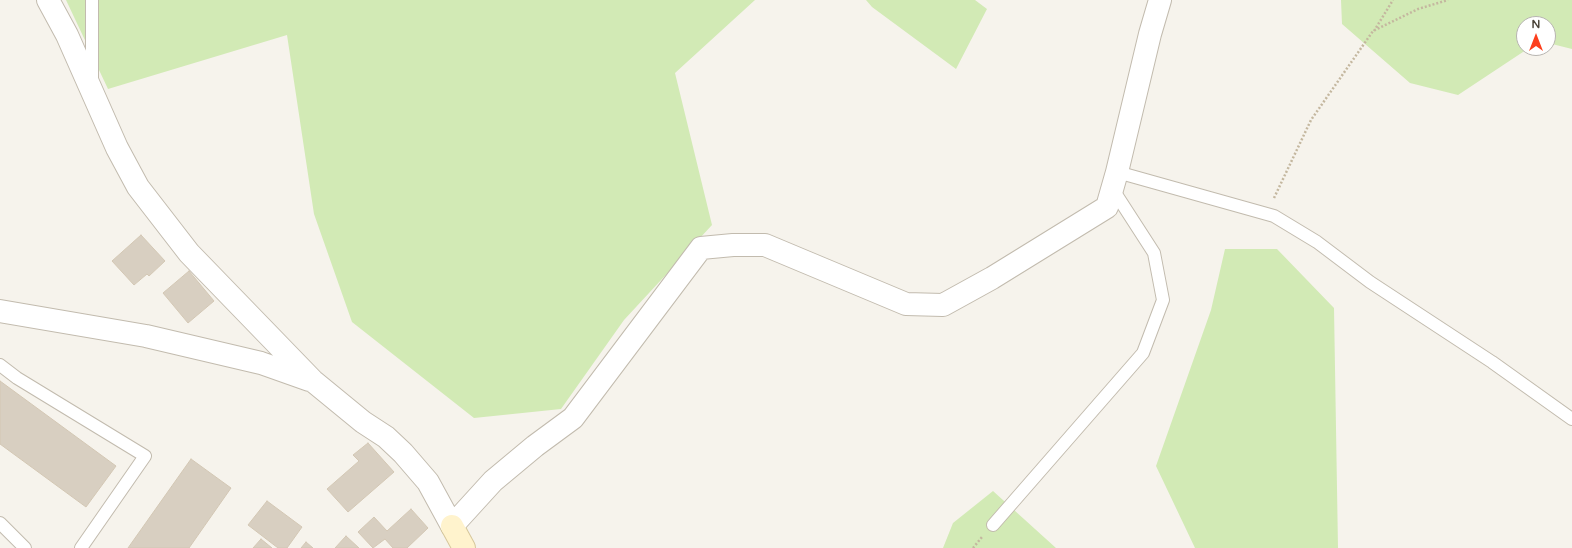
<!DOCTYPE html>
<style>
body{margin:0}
#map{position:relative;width:1572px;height:548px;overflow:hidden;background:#f6f3ec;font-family:"Varela Round",sans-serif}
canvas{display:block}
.north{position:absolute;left:1516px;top:16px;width:40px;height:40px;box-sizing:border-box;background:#fff;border:1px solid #b7b4b0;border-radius:50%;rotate:0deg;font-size:11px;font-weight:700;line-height:16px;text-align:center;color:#4b4439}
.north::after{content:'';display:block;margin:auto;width:14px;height:18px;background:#fc3f1d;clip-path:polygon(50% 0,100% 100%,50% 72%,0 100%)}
</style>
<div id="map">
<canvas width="1572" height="548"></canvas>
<div class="north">N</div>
</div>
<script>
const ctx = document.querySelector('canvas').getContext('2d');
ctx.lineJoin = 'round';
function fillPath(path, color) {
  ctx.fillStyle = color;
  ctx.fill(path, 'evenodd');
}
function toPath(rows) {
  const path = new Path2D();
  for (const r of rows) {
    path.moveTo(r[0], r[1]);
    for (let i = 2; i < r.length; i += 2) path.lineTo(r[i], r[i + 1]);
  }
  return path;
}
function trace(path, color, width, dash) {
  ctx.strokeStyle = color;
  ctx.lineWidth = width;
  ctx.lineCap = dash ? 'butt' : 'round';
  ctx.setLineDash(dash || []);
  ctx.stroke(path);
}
fillPath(toPath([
 [66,0,755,0,675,73,712,225,624,320,561,409,474,418,352,322,314,214,287,35,108,89],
 [866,0,975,0,987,9,956,69,872,7],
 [1341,0,1572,0,1572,49,1548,43,1548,24,1524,24,1524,48,1529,48,1458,95,1410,83,1342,24],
 [1225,249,1277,249,1334,308,1338,548,1195,548,1156,466,1211,310],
 [993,491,1056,548,943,548,953,523]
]), '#d2eab5');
const building = toPath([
 [141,235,165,261,149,276,147,274,134,285,112,261,141,235],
 [189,271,214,301,188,323,163,293,189,271],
 [0,381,116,466,86,507,0,444,0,381],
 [368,443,394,472,348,512,327,489,359,461,353,455,368,443],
 [191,459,231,488,189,548,128,548,191,459],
 [267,501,302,527,287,548,278,548,248,525,267,501],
 [411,509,428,528,407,548,393,548,385,539,373,548,358,532,374,517,387,531,411,509],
 [346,536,359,548,335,548,346,536],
 [261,539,272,548,253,548,261,539],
 [306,542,313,548,301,548,306,542]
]);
fillPath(building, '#d8cfc1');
trace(building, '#d3c7b4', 1);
const lane = toPath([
 [92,79,92,0],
 [1117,172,1274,216,1317,242,1370,282,1492,362,1572,419],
 [0,365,17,378,145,456,81,548],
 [0,523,25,548],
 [993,525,1143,353,1163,300,1154,253,1112,188]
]);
const street = toPath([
 [48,0,67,35,117,148,138,187,189,253,313,381,363,422,386,437,403,453,428,482,452,526,493,481,535,446,573,418,701,248,733,245,765,245,906,304,943,305,992,278,1107,207,1117,172,1150,34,1160,0],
 [0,311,146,336,261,363,309,380]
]);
const secondary = toPath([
 [452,526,464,548]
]);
trace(lane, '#c2bbae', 14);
trace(street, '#c2bbae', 24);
trace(secondary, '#d6c79b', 24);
trace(toPath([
 [1374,31,1393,0],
 [1274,198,1311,120,1373,31,1418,9,1448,0],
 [973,548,982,537]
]), '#c4b79f', 2.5, [2, 2]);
trace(lane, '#fff', 12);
trace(street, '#fff', 22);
trace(secondary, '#fff3cd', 22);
</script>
